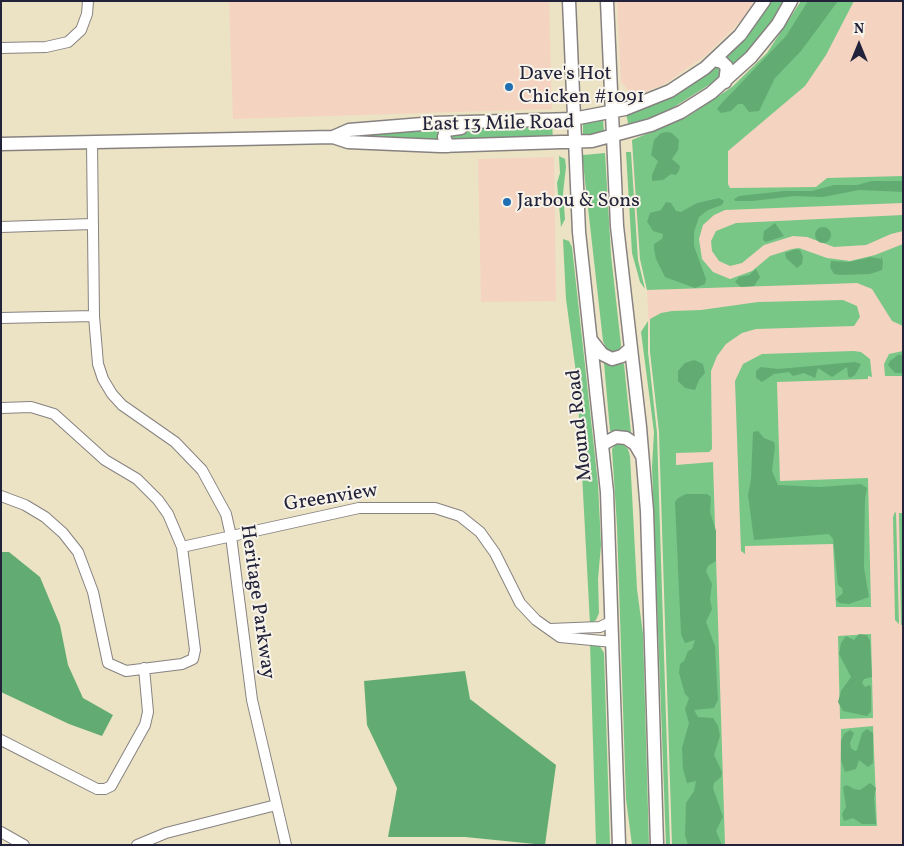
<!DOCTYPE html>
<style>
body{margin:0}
#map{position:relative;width:904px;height:846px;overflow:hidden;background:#ece3c4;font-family:Vollkorn,serif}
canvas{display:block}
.frame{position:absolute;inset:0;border:2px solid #22223b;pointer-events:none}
.north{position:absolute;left:834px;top:20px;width:50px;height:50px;-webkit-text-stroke:4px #f7f3e8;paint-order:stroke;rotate:0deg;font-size:14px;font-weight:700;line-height:20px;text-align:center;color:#22223b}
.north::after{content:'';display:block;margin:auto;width:18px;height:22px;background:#22223b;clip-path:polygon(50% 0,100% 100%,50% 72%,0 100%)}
</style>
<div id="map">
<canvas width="904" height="846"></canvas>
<div class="frame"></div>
<div class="north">N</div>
</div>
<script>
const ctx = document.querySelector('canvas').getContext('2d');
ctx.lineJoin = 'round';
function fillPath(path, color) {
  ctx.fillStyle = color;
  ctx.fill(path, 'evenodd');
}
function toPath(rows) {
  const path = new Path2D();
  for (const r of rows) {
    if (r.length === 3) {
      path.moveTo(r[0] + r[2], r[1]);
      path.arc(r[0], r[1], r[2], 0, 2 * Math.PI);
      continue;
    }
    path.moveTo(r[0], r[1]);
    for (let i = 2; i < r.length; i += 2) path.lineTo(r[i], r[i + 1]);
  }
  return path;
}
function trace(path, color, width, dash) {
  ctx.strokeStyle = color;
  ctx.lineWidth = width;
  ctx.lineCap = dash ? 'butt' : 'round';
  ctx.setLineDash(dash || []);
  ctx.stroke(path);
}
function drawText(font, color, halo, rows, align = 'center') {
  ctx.font = font + ' Vollkorn,serif';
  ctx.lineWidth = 4;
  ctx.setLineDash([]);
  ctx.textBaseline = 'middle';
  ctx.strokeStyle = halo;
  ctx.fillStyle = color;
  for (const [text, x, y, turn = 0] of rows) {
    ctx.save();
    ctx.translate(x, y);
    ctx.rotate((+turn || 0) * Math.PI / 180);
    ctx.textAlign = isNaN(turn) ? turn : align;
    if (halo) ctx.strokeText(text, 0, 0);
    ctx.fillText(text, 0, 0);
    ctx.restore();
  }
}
fillPath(toPath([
 [229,1,549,1,552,109,233,119],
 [617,1,754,1,742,20,705,56,663,85,633,96,621,82],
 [801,1,903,1,903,845,672,845,659,432,650,352,647,290,640,259,635,209,632,140,687,117,732,87,767,53],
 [554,157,556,301,481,302,478,159]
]), '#f5d3c1');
fillPath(toPath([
 [769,1,787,1,772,25,735,69,726,55],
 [801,1,854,1,826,55,805,86,728,151,728,184,730,188,816,187,827,178,903,176,903,203,725,210,714,215,703,225,699,239,702,259,713,272,730,279,752,271,770,256,792,249,799,248,827,258,850,261,875,255,903,244,903,326,892,321,872,289,857,283,647,290,640,259,632,140,687,117,732,87,767,53],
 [714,66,722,67,721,75,712,83,674,107,629,128,626,113],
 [603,119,604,133,583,137,583,123],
 [552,124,553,139,452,141,449,134,454,130],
 [440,128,439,140,350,138,349,135],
 [626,152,631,152,638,260,645,289,640,282,632,253],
 [605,153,611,255,621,345,620,350,612,353,607,350,603,341,583,163,583,155],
 [559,156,565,159,566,167,563,193,565,219,561,227,557,183,560,173],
 [903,215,903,231,891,234,866,245,834,247,807,237,793,236,764,245,742,263,730,266,719,261,712,251,711,241,716,231,736,223],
 [563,239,569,241,572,247,598,484,601,545,598,579,599,613,596,620,590,624,577,380,566,299],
 [843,300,857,306,860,317,854,326,756,329,742,333,726,344,717,356,711,371,712,449,709,452,676,453,676,465,713,462,725,845,672,845,659,432,650,352,650,319,661,313,672,311,701,310,758,302],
 [648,321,648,352,657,433,670,845,666,845,652,467,654,432,641,332],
 [854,351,861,352,870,359,872,377,868,376,868,379,777,382,780,481,868,478,871,607,836,607,833,544,745,546,745,554,741,551,735,381,743,364,762,354],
 [903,351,903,376,885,376,884,364,889,354],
 [604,363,624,364,631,433,610,431],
 [621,443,628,449,630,456,637,589,643,634,649,845,632,845,626,799,617,526,612,449,616,444],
 [895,512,896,513,899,624,895,620,893,517],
 [899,513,903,513,903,625,901,625],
 [871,634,873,718,840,719,838,636],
 [590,643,598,643,604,653,610,845,596,845],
 [873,726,877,826,840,826,841,729]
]), '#78c787');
fillPath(toPath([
 [808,1,838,1,801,51,775,78,759,111,749,112,743,104,738,104,731,111,721,113,717,109,720,105,786,36],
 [667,132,672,133,679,140,678,150,672,159,680,166,679,171,676,175,671,174,663,180,652,181,652,175,658,161,651,155,654,140,661,133],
 [872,181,903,181,903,192,859,190,823,197,795,196,752,201,735,201,734,199,739,196,784,191,812,191,834,185,857,185],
 [719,198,724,201,722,205,708,210,699,217,694,232,694,246,706,279,705,284,695,288,665,277,656,259,654,249,654,244,662,239,663,234,653,231,650,226,647,222,650,213,661,210,666,202,671,203,676,211,681,212,697,203],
 [775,223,784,236,766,242,763,240,764,231],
 [823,235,8],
 [796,249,800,250,803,257,802,264,797,268,786,258,785,253],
 [881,255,883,262,882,270,870,274,841,275,834,274,830,267,831,261,849,262,871,257,881,259],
 [756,269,760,277,754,286,741,287,735,282,739,277,749,275],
 [898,355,903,355,903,373,895,373,888,365,890,361],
 [694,360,703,364,705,373,699,380,695,390,685,388,678,381,678,371,685,363],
 [855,362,861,364,855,375,850,378,848,376,847,367,832,377,818,368,815,378,804,373,793,376,789,372,774,374,762,382,756,378,756,371,761,367,778,369],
 [758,431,764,438,774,442,775,446,772,471,778,485,820,487,861,484,867,488,865,499,864,568,869,597,849,604,839,603,836,599,843,593,842,588,838,585,833,539,829,534,754,540,748,495,751,479,753,432],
 [686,494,707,494,711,497,710,512,716,531,716,561,708,566,706,571,712,584,710,599,712,609,706,622,715,646,718,700,714,708,694,710,698,717,713,718,718,726,720,736,714,755,722,772,721,777,714,783,713,788,723,817,716,831,722,845,688,845,685,835,686,803,694,791,696,781,687,783,683,769,682,748,689,723,685,709,689,698,685,694,679,673,680,664,684,661,688,651,692,649,695,640,685,643,681,634,675,502,678,498],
 [1,552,9,552,40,577,60,625,68,665,83,698,113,715,102,736,69,724,1,692],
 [859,634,867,635,870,641,872,677,864,679,862,683,865,687,869,685,871,687,871,711,867,716,843,711,838,702,841,691,851,677,839,654,841,643,846,636,854,640],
 [465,671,470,699,556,765,545,845,465,837,388,837,397,788,367,725,364,681],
 [867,729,873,733,873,763,868,767,859,760,856,769,845,772,841,760,841,741,844,734,850,730,854,733,850,743,851,748,855,751,857,750,862,733],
 [870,783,876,788,874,798,876,824,862,824,853,818,844,821,842,814,846,807,843,787,847,785,854,789,860,790]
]), '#62ac74');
const minor = toPath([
 [1,48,46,47,68,42,81,30,87,14,88,1],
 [92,142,94,316,98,364,103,379,112,394,122,405,175,442,202,470,226,514,231,536,252,700,286,845],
 [1,227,92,224],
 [1,318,94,316],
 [1,408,31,407,54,414,105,460,137,479,158,500,168,514,182,547,195,650,193,659,182,664,126,671,108,663,93,592,78,552,63,533,45,517,25,505,1,496],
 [182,547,359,508,435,508,460,516,480,532,495,553,520,603,536,620,560,637,613,642],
 [550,629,600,627,612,621],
 [1,740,97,789,105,789,111,786,145,725,148,712,144,668],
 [1,832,24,845],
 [137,845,166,833,276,805]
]);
const major = toPath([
 [569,1,579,232,607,492,619,845],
 [607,1,617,226,640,427,647,511,657,845],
 [714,60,722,62,727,67,725,82],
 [333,137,349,130,435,123,573,119,625,109,670,91,705,68,740,35,764,1],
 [1,144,333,137,348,142,440,146,592,141,651,125,681,112,711,93,751,57,778,24,791,1],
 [448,146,444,137,446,130,461,128],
 [591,340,602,354,612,359,622,356,631,348],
 [603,444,616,437,626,438,635,444,642,456]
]);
trace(minor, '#878280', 12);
trace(major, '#878280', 15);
trace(minor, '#fff', 10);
trace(major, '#fff', 12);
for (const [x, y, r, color] of [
 [509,87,5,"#1f6fb2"],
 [507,202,5,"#1f6fb2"]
]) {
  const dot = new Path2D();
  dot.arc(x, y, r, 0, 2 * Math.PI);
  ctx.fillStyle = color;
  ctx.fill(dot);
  trace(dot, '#f7f3e8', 2);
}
drawText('20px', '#22223b', '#f7f3e8', [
 ["Dave's Hot",519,75],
 ["Chicken #1091",519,98],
 ["Jarbou & Sons",517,202]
], 'left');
drawText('20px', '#22223b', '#f7f3e8', [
 ["East 13 Mile Road",498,125,-1],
 ["Mound Road",581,425,-96],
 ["Greenview",331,499,-9],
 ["Heritage Parkway",256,602,82]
]);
</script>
